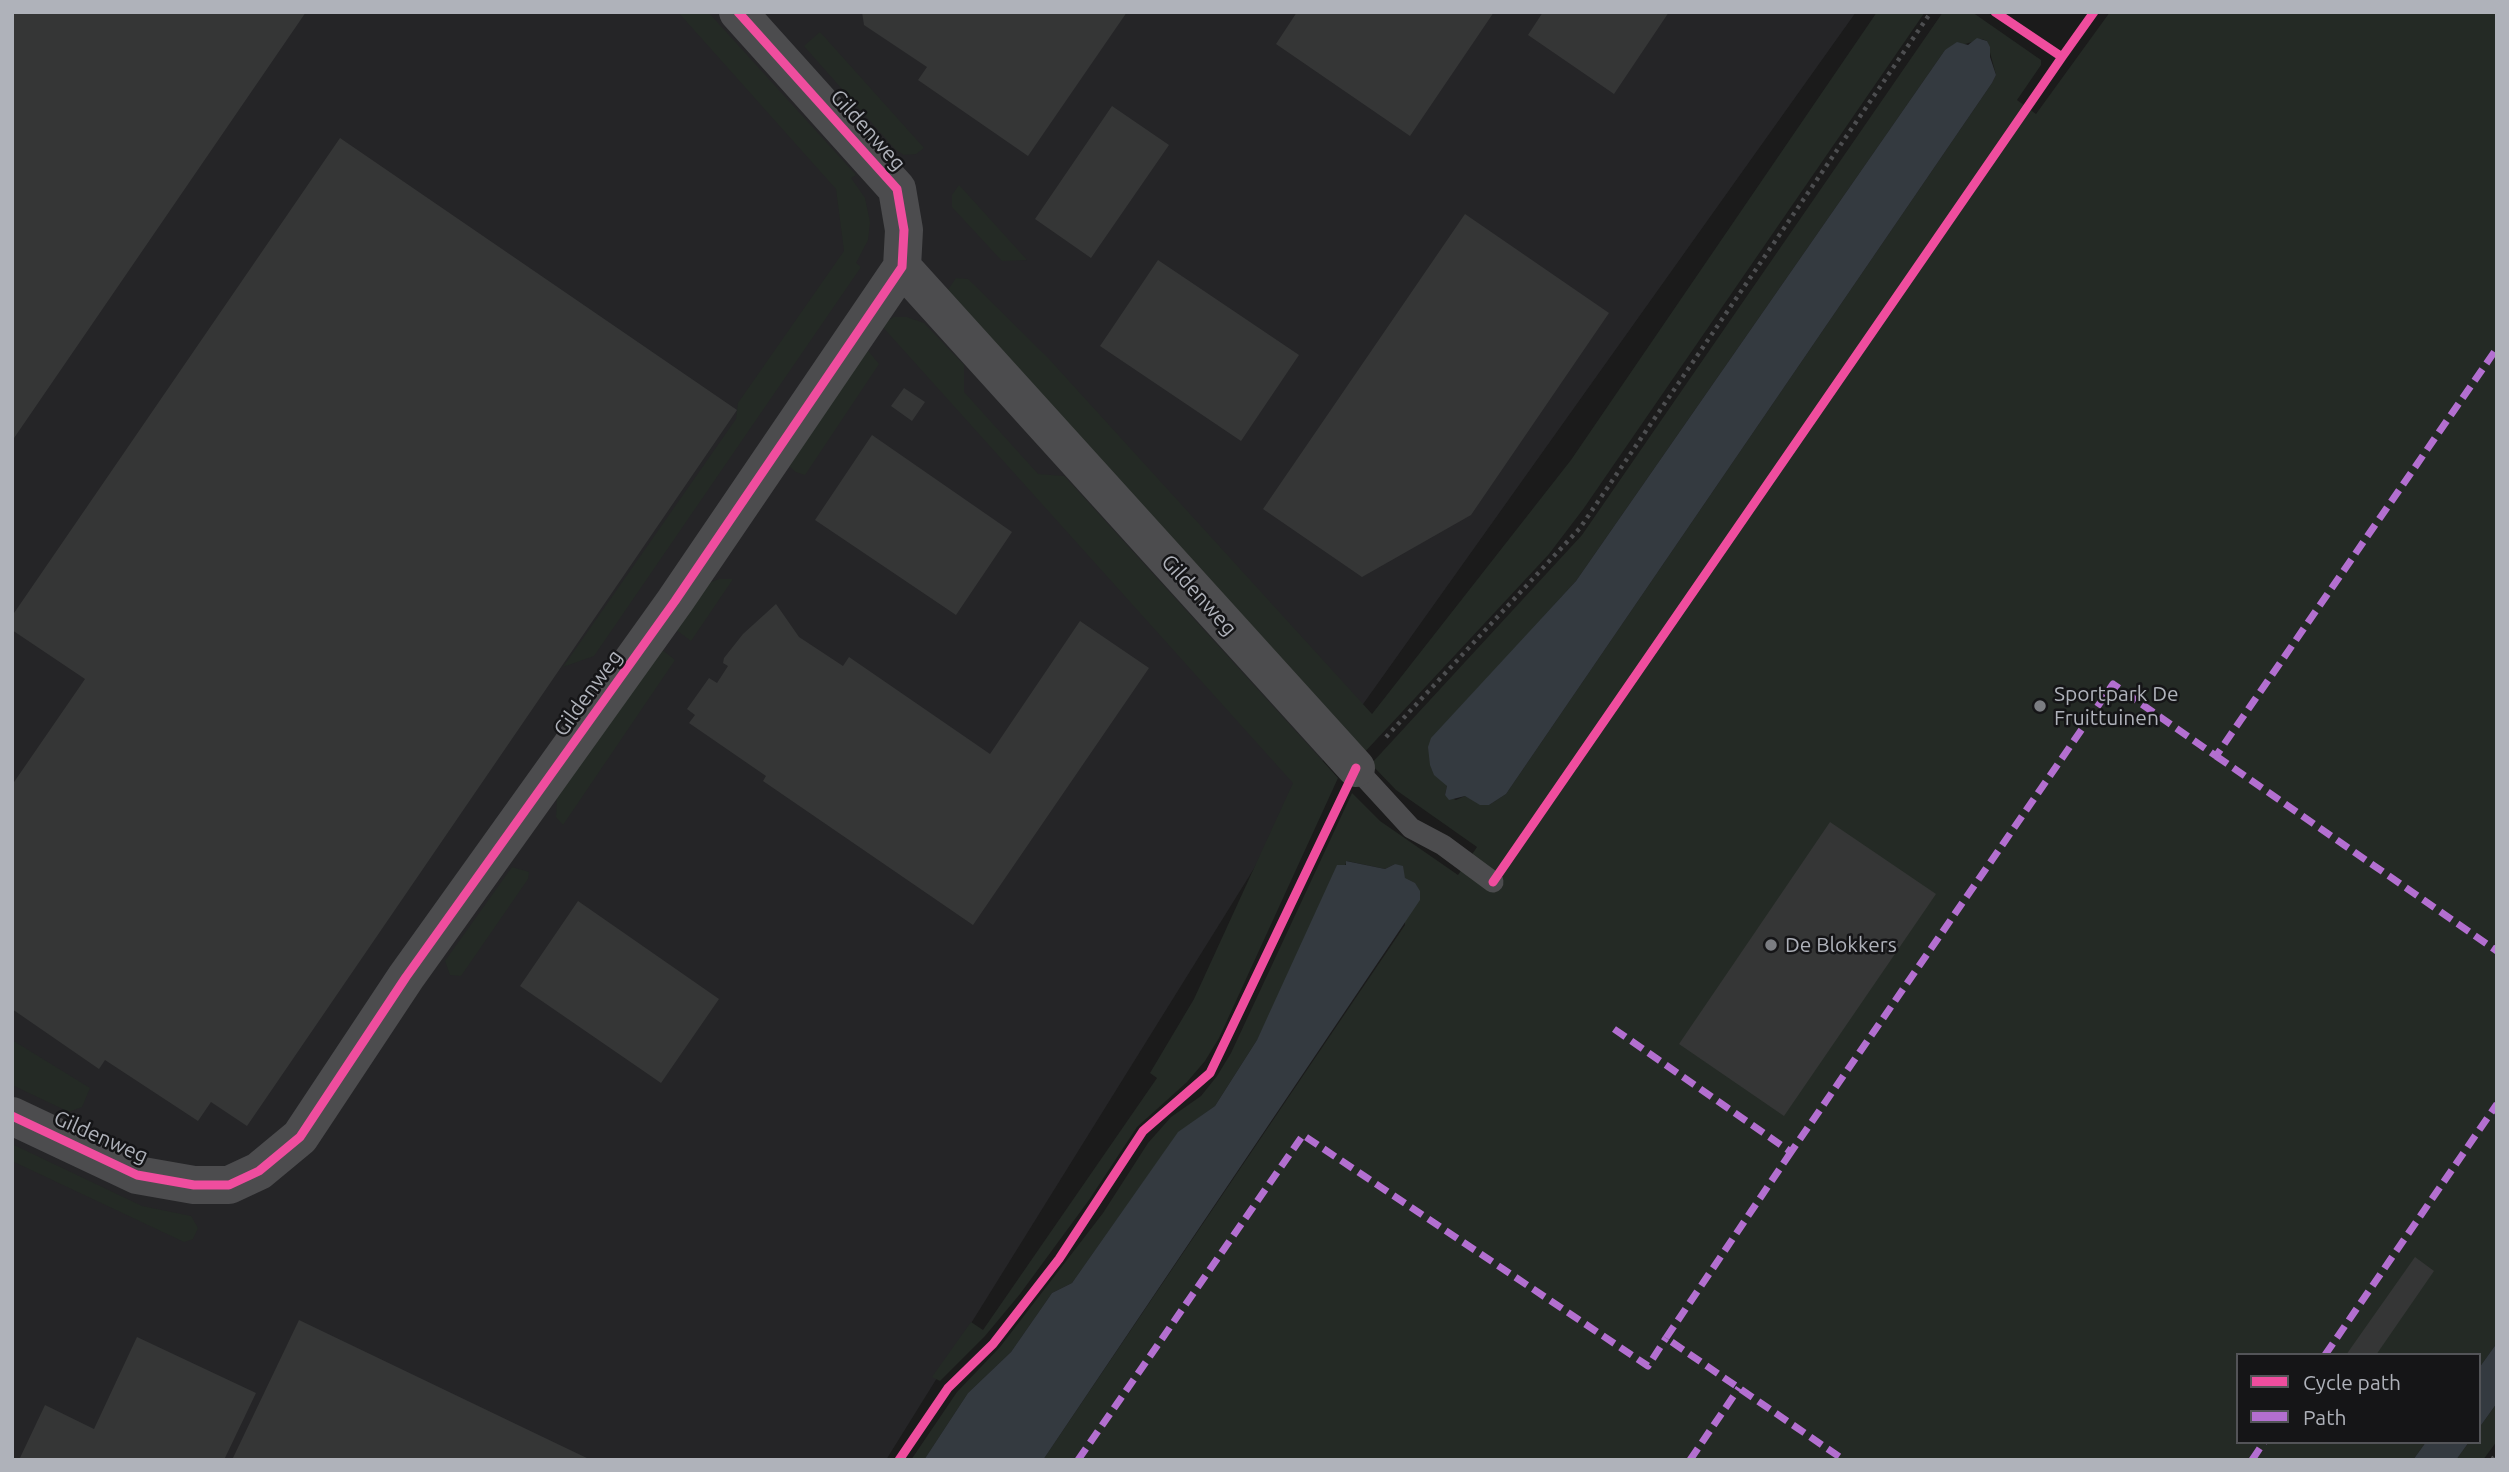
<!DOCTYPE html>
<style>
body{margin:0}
#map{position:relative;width:2509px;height:1472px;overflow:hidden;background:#1b1b1b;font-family:Ubuntu,sans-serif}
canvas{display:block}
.frame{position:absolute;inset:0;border:14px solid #afb2ba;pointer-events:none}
.legend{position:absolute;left:2236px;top:1353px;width:245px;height:91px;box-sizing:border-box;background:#151517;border:2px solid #535458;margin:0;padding:9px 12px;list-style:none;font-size:21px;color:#afb2ba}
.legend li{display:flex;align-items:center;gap:14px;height:35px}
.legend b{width:35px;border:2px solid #535458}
</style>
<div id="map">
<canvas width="2509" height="1472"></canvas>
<div class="frame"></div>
<ul class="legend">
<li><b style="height:9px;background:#ef4d9e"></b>Cycle path</li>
<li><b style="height:9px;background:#b36fd0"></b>Path</li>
</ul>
</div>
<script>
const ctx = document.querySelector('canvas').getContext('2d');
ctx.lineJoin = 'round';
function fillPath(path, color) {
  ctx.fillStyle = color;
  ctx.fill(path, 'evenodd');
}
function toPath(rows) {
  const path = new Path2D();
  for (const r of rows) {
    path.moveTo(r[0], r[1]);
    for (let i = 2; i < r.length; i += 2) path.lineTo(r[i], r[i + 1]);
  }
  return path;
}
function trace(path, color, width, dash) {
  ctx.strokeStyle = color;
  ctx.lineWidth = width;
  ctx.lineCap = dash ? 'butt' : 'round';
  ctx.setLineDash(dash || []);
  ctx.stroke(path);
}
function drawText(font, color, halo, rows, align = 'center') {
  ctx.font = font + ' Ubuntu,sans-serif';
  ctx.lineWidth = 5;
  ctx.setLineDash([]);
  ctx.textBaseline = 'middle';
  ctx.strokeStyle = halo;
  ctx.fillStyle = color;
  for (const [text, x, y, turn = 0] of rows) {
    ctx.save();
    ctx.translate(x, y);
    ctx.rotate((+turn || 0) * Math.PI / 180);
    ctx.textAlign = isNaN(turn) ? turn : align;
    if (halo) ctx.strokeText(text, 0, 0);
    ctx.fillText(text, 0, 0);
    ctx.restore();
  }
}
fillPath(toPath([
 [12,12,1856,12,1309,780,886,1460,12,1460]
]), '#252527');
fillPath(toPath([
 [678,12,708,12,856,175,851,178,865,198,870,222,868,240,856,263,861,267,594,656,563,667,736,419,738,403,844,251,836,189],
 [1877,12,1925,12,1584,508,1549,554,1362,755,948,290,956,278,968,279,1048,358,1372,714,1571,460],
 [1943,12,1972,12,2041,60,2041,65,2017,100,2036,114,2110,12,2497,12,2497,1343,2479,1368,2479,1355,2238,1355,2238,1442,2426,1442,2413,1460,1043,1460,1405,925,1405,878,1395,864,1385,869,1347,861,1257,1040,1215,1106,1178,1133,1072,1283,1052,1293,1011,1352,968,1393,924,1460,911,1460,957,1392,1000,1347,1103,1213,1148,1143,1171,1117,1201,1096,1217,1076,1231,1053,1352,793,1380,821,1458,875,1477,847,1396,790,1371,764,1582,535],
 [1982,39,1987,41,1996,75,1992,83,1506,794,1489,805,1465,796,1456,800,1445,795,1447,786,1432,738,1576,581,1945,50],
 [820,32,924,148,916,154,904,155,895,149,804,46],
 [959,185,1027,260,1002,261,952,207,952,195],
 [894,317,907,317,924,323,964,365,964,392,1038,474,1064,476,1068,480,1338,778,1219,1038,1205,1061,1187,1082,1137,1127,1089,1200,1020,1294,985,1336,940,1381,932,1377,971,1322,983,1330,1157,1078,1150,1073,1194,999,1293,783,881,325],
 [865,347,879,364,805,475,796,472,790,467,789,460],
 [719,579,733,579,691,641,675,629,706,584],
 [660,648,675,660,563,825,556,817,557,798],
 [512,867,529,872,528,879,461,976,450,975,445,961],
 [12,1040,90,1088,82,1107,69,1112,12,1085],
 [12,1144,142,1206,191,1216,198,1228,193,1239,184,1242,12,1161],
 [2497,1403,2497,1441,2483,1460,2456,1460,2469,1442,2479,1442,2479,1428]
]), '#242a25');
fillPath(toPath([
 [1977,38,1987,41,1990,47,1990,57,1996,75,1992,83,1506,794,1489,805,1480,805,1465,796,1449,800,1445,795,1447,786,1434,775,1430,765,1428,747,1431,738,1576,581,1945,50,1957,42,1968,45],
 [1346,861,1385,869,1395,864,1403,866,1405,878,1415,883,1420,891,1420,900,1043,1460,924,1460,968,1393,1011,1352,1052,1293,1072,1283,1178,1132,1215,1106,1257,1040,1337,865,1346,865],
 [2497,1343,2497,1403,2479,1428,2479,1368],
 [2426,1442,2469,1442,2456,1460,2413,1460]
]), '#343a40');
fillPath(toPath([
 [12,12,306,12,12,441],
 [862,12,1127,12,1028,156,918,80,927,67,864,25],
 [1297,12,1494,12,1410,136,1276,44],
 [1543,12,1669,12,1614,94,1528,35],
 [1112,106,1169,145,1091,258,1035,219],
 [340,138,737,410,247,1126,211,1102,198,1121,105,1060,99,1069,12,1009,12,785,85,679,12,630,12,616],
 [1465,214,1609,313,1471,515,1362,577,1263,509],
 [1158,260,1299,355,1241,441,1100,346],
 [904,388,925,402,912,421,891,406],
 [872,435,1012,532,956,615,815,520],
 [776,604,799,637,843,666,849,657,990,754,1080,621,1149,668,973,925,763,781,766,776,689,723,695,715,687,709,709,678,717,683,728,666,723,663,724,658,743,634],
 [1830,822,1936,894,1784,1116,1679,1044],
 [578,901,719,999,661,1083,520,986],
 [2415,1257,2434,1271,2376,1355,2346,1355],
 [299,1320,545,1438,591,1460,232,1460],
 [137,1337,256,1393,224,1460,19,1460,45,1405,94,1429]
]), '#353636');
trace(toPath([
 [1386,737,1580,528,1931,12],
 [2492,1460,2497,1453]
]), '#4d4e50', 4.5, [3.5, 5]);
trace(toPath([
 [1356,768,1411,828,1443,845,1493,882]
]), '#4c4c4e', 21);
trace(toPath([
 [902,267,1356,768],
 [12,1116,137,1175,194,1185,229,1185,259,1171,300,1137,406,977,675,601,902,267,904,230,897,189,738,12]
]), '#4c4c4e', 38);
trace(toPath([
 [2216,756,2497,951],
 [1614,1029,1791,1152,2113,684,2216,756,2497,348],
 [1791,1152,1666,1338,1844,1460],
 [2325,1355,2497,1104],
 [1078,1460,1303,1135,1648,1366,1666,1338],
 [1690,1460,1739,1388],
 [2252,1460,2264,1442]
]), '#b36fd0', 7, [14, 7]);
trace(toPath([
 [1995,12,2062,57,2094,12],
 [1493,882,2062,57],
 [12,1116,137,1175,194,1185,229,1185,259,1171,300,1137,406,977,675,601,902,267,904,230,897,189,738,12],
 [899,1460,948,1388,993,1344,1059,1259,1143,1131,1210,1073,1356,768]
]), '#ef4d9e', 9);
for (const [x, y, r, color] of [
 [2040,706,7,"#7b7d82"],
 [1771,945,7,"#7b7d82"]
]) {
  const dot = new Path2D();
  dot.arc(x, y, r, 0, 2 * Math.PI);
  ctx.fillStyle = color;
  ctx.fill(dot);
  trace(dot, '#151517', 2.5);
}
drawText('21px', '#afb2ba', '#151517', [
 ["Gildenweg",868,130,48],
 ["Gildenweg",1199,595,48],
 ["Gildenweg",588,693,-54],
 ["Gildenweg",101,1137,24]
]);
drawText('21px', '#afb2ba', '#151517', [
 ["Sportpark De",2054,694],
 ["Fruittuinen",2054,718],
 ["De Blokkers",1785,945]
], 'left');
</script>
